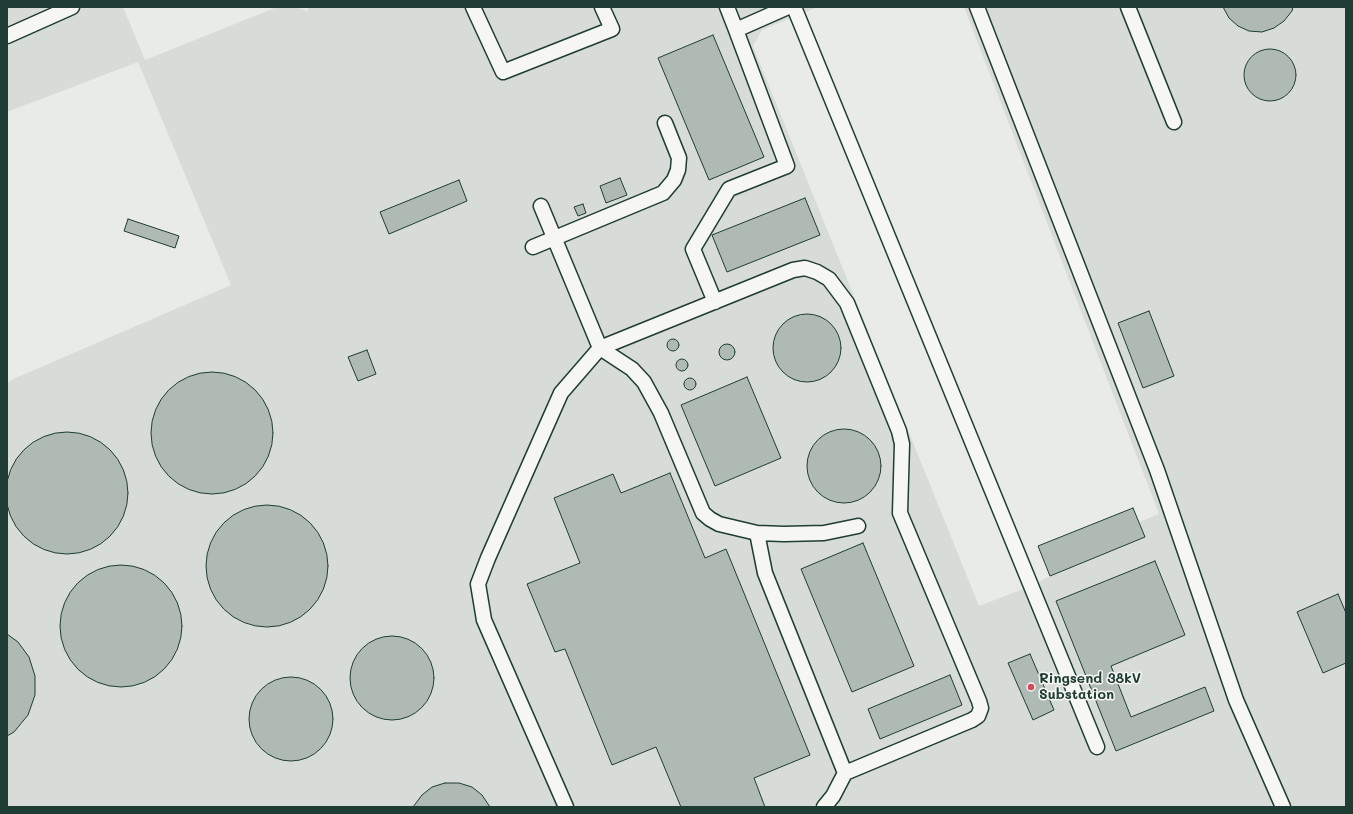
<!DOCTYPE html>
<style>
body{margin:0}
#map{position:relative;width:1353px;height:814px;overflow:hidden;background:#e9ebe7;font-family:Mali,sans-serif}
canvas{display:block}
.frame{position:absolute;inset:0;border:8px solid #1f3d34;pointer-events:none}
</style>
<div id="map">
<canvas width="1353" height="814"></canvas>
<div class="frame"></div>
</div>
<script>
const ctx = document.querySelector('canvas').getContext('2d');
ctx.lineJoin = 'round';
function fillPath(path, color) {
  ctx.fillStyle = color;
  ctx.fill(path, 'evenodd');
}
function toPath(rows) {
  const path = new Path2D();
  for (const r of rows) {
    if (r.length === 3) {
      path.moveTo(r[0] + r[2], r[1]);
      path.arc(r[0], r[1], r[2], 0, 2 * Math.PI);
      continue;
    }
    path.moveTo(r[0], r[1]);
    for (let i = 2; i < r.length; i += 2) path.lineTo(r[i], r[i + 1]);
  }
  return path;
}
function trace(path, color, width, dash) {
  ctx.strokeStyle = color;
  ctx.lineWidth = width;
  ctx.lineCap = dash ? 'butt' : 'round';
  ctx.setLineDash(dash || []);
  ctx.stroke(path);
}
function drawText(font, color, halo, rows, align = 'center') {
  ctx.font = font + ' Mali,sans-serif';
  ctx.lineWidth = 3;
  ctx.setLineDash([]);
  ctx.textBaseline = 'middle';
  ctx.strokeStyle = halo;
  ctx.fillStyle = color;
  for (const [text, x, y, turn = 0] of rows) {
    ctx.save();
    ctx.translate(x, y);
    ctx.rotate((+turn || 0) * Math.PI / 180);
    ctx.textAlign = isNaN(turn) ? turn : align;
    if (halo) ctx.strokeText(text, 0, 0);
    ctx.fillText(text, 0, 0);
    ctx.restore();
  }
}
fillPath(toPath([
 [7,7,123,7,145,60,277,7,295,7,307,11,310,7,818,7,762,30,753,46,979,606,1031,586,1050,576,1144,537,1139,522,1159,514,964,7,1346,7,1346,807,7,807,7,383,11,380,231,285,138,62,7,112]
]), '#d8dcd8');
const building = toPath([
 [1223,7,1293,7,1292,11,1284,21,1274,28,1262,32,1249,31,1238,26,1229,18,1223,7],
 [713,35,764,157,709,180,658,58,713,35],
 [1270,75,26],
 [620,178,627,195,606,203,600,186,620,178],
 [459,180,467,201,389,234,380,212,459,180],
 [805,198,820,235,727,272,712,235,805,198],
 [583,204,586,213,578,216,574,207,583,204],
 [128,219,179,236,175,248,124,231,128,219],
 [1149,311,1174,376,1143,388,1118,323,1149,311],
 [807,348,34],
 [673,345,6],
 [727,352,8],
 [367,350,376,374,358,381,348,357,367,350],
 [682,365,6],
 [212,433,61],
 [747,377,781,458,715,486,681,405,747,377],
 [690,384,6],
 [844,466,37],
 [67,493,61],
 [670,473,705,558,726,549,810,755,754,778,765,807,681,807,656,747,612,765,565,649,555,652,527,584,580,563,554,498,613,474,621,493,670,473],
 [267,566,61],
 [1133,508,1145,537,1050,576,1038,546,1133,508],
 [863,543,914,666,852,692,801,569,863,543],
 [1155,561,1185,635,1111,666,1131,717,1205,687,1214,711,1116,751,1056,601,1155,561],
 [121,626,61],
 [1338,594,1346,613,1346,663,1323,673,1297,612,1338,594],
 [7,634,18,642,29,657,35,676,35,695,28,715,14,732,7,736,7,634],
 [392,678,42],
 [1030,654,1054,710,1033,720,1008,663,1030,654],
 [950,675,962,705,880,739,868,709,950,675],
 [291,719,42],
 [445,783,459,783,472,787,482,795,490,807,413,807,422,795,432,787,445,783]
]);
fillPath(building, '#b0bab5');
trace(building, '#1f3d34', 1);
const service = toPath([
 [473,7,503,72,612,29,602,7],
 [727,7,736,30],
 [794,7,1097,747],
 [977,7,1157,470,1236,700,1283,807],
 [1128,7,1174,122],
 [7,36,72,7],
 [541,206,600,348,632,369,644,382,661,413,703,513,710,519,719,524,757,533,784,534,824,533,858,526],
 [533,247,663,193,674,180,678,170,679,158,665,123],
 [715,302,693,249,729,189,787,166,736,30,788,7],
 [757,533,765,573,845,773],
 [566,807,484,620,478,584,488,558,561,393,600,348,793,270,805,268,817,272,829,279,847,303,899,431,902,444,900,513,979,701,981,708,978,716,972,720,845,773,833,796,824,807]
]);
trace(service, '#1f3d34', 17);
trace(service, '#f6f6f2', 14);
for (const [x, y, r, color] of [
 [1031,687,4,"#d1495b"]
]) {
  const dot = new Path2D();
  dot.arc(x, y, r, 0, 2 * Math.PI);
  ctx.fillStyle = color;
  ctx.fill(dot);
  trace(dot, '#f6f6f2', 1.5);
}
drawText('bold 14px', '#1f3d34', '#f6f6f2', [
 ["Ringsend 38kV",1039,679],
 ["Substation",1039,695]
], 'left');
</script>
